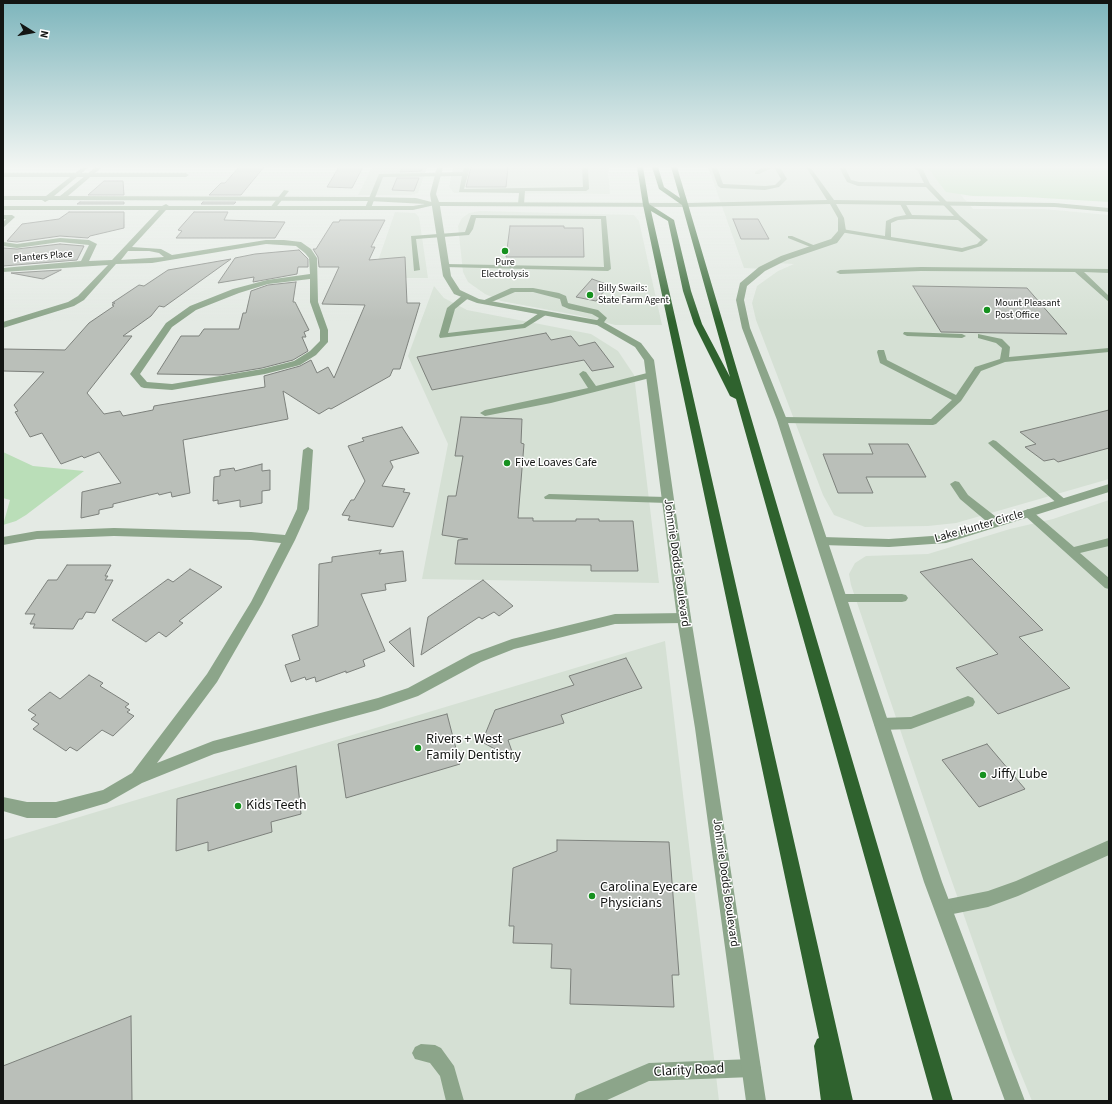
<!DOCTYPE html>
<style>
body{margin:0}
#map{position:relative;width:1112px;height:1104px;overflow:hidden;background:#e4eae4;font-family:"Source Sans 3",sans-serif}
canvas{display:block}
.frame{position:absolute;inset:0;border:4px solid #131513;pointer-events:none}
.north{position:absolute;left:12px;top:12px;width:40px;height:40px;-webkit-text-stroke:3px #fff;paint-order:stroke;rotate:101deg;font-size:11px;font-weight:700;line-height:16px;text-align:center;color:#131513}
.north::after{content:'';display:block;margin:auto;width:14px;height:18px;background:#131513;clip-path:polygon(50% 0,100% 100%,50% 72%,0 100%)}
</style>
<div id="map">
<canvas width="1112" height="1104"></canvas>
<div class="frame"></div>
<div class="north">N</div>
</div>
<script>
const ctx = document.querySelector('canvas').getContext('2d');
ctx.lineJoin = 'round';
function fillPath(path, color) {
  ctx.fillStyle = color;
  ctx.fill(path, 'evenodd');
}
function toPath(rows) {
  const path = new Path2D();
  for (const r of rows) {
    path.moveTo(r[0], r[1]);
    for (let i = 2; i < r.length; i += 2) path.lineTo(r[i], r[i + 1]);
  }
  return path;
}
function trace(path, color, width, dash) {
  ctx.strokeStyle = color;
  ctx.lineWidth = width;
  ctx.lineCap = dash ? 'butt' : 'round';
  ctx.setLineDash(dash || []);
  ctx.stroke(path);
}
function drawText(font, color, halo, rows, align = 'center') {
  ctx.font = font + ' "Source Sans 3",sans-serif';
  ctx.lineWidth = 3;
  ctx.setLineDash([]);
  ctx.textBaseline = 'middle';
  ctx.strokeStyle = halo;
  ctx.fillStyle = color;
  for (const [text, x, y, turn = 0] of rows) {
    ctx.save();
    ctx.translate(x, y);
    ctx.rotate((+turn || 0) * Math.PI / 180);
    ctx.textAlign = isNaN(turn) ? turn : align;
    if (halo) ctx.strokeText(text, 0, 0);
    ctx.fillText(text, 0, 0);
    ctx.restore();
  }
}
fillPath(toPath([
 [372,167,427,167,418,193,412,195,358,195],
 [453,167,608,167,610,194,454,193,449,187],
 [708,167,937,167,973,209,1044,209,1109,215,1109,479,956,523,928,526,865,527,834,515,823,495,756,320,752,303,757,286,778,271,794,264,773,263,762,269,744,268],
 [480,211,634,215,639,221,662,325,615,325,581,316,501,301,485,294,468,282,463,272,458,226,462,218,469,213],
 [395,212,415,213,419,217,428,278,372,278],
 [434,286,444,298,467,310,591,334,618,351,634,375,659,583,422,579,448,444,408,356],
 [1109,500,1109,1101,1032,1101,1012,1052,943,856,851,585,849,574,855,563,866,556,928,554,1010,529,1053,519],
 [665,641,719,1101,3,1101,3,840]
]), '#d5e0d4');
fillPath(toPath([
 [927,167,1109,167,1109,202,1026,197,972,196,946,192],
 [3,452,33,466,84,471,26,515,16,521,3,525,10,500,3,498]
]), '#badeb8');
const building = toPath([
 [239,167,264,167,241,195,209,195,221,183,225,183,239,167],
 [339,167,363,167,352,188,327,187,339,167],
 [403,167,423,167,421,171,400,172,403,167],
 [471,167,508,167,506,187,466,187,471,167],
 [397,178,419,178,414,191,392,190,397,178],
 [104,181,123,181,124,195,88,195,104,181],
 [80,202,124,202,124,204,77,204,80,202],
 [203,202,236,202,234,204,201,204,203,202],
 [69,212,124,212,124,228,90,236,88,238,60,236,17,242,7,241,22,224,59,219,69,212],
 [194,212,228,212,224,220,285,222,275,238,176,238,182,231,178,230,194,212],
 [733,219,758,219,769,239,741,239,733,219],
 [340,220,385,220,371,247,375,247,369,260,405,257,407,303,420,303,400,369,393,369,390,376,331,409,329,408,319,414,283,391,288,419,183,440,190,493,172,497,171,492,159,495,158,493,113,504,113,507,99,510,99,514,81,518,82,492,121,483,99,452,84,458,82,456,61,464,42,433,30,437,15,412,18,411,14,405,44,372,3,371,3,349,65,350,89,323,114,306,112,305,115,303,112,303,139,285,144,286,168,270,231,259,164,307,159,306,151,316,123,336,132,336,87,393,104,414,120,411,123,416,153,410,154,406,265,387,264,376,300,366,311,360,317,373,328,367,334,378,365,305,322,304,339,267,319,267,318,257,313,249,316,249,333,222,339,222,340,220],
 [510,226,564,226,564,228,583,228,584,257,506,257,510,226],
 [60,244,84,246,77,260,3,266,3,248,17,249,60,244],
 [299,250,308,259,308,267,298,267,297,274,253,282,254,277,218,283,235,258,255,254,299,250],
 [61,270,43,279,11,273,61,270],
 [592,279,609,285,596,301,576,297,592,279],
 [296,282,293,302,295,302,309,330,304,332,306,337,302,337,308,351,293,360,262,368,220,375,157,374,181,336,199,336,204,329,239,329,243,313,246,313,251,291,268,285,296,282],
 [913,286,1027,288,1067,334,941,332,913,286],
 [546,333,551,340,571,336,579,346,595,342,614,367,592,371,584,360,432,390,417,357,546,333],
 [1109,410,1109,448,1058,462,1054,459,1044,461,1025,447,1036,444,1020,432,1109,410],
 [461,417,522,419,521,443,524,444,518,518,533,518,533,521,576,521,576,519,599,519,599,521,633,521,638,571,591,571,591,565,455,564,458,540,468,539,442,535,448,496,456,496,463,456,455,456,461,417],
 [402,427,419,453,390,461,393,467,382,486,405,489,403,492,410,493,393,527,348,520,350,516,342,515,351,500,354,500,365,481,348,446,364,441,362,438,402,427],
 [869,444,908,444,926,477,866,477,873,493,838,493,823,454,873,454,869,444],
 [262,464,262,471,270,470,270,490,262,491,262,503,240,507,240,500,218,504,218,500,213,501,214,477,220,476,220,470,234,468,235,471,262,464],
 [381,550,379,554,403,551,406,581,385,584,386,590,361,594,385,651,363,660,365,666,346,673,346,671,316,682,315,677,306,680,305,677,291,682,285,665,300,660,292,635,318,626,319,564,332,562,332,557,381,550],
 [972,559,1043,630,1019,637,1070,688,998,714,956,668,998,654,920,572,972,559],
 [67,565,111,565,105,576,108,576,105,580,113,580,95,613,86,612,82,619,79,619,73,629,33,628,35,624,30,624,35,614,25,614,48,580,57,580,67,565],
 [190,569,222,587,179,621,183,623,166,637,159,632,146,642,112,620,168,579,173,582,190,569],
 [483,580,513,606,499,616,494,612,482,619,479,617,421,655,428,617,483,580],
 [410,628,414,667,389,642,410,628],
 [626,658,642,688,561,715,564,723,508,740,515,760,482,742,495,710,574,685,569,676,626,658],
 [89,675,103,683,100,686,129,704,125,707,130,710,127,712,134,716,113,736,102,730,77,751,70,747,66,751,33,729,39,724,31,719,36,715,28,710,50,692,60,699,89,675],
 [447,714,460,764,346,798,338,744,447,714],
 [987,744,1025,789,979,807,942,760,987,744],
 [296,766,301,814,271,822,272,832,208,851,208,842,176,851,177,799,296,766],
 [557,840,669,842,679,975,672,975,674,1007,570,1004,571,969,551,968,552,944,513,943,514,926,509,926,513,868,557,851,557,840],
 [131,1016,132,1101,3,1101,3,1066,131,1016]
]);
fillPath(building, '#babfb9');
trace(building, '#7d817c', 1);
fillPath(toPath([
 [464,167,470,167,464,189,583,187,582,167,588,167,589,189,586,191,525,191,524,204,521,206,518,204,519,193,459,192,462,176,383,177,371,208,368,210,365,208,379,174,463,172,464,167],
 [711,167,717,167,723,184,765,186,775,185,781,179,774,167,780,167,787,179,779,187,765,190,721,188,718,186,711,167],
 [763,167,774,167,759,174,755,174,755,172,763,167],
 [839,167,845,167,851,180,859,182,924,183,918,171,912,167,918,167,923,170,930,184,960,216,988,240,981,246,962,252,840,232,840,230,842,229,885,236,886,221,895,217,906,215,900,204,903,202,905,203,912,215,954,216,926,187,858,186,847,182,839,167],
 [910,219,958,220,981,240,977,244,962,248,891,237,891,223,898,220,910,219],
 [3,173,186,173,189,175,186,177,3,177,3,173],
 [284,190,289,191,274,210,270,210,269,209,284,190],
 [471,215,606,216,611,269,608,271,444,267,444,265,446,264,604,267,601,219,476,218,473,229,469,235,416,239,420,270,414,271,411,236,465,232,471,215],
 [788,236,792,236,818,247,813,248,788,238,788,236],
 [921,267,1109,269,1109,273,1084,272,1109,296,1109,302,1075,272,921,271,840,274,836,272,840,270,921,267],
 [511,288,533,288,559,293,566,296,568,303,598,310,607,318,602,325,596,325,595,323,599,318,592,314,569,309,562,306,560,299,533,292,515,292,487,304,480,302,511,288],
 [464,294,471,296,455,309,448,333,523,324,542,311,549,313,525,328,440,338,439,336,447,308,464,294],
 [904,332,962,334,966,336,962,338,907,336,903,334,904,332],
 [978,334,1002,339,1010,347,1009,357,1109,348,1109,352,1005,362,981,371,961,401,936,424,933,425,782,423,777,420,782,417,931,419,952,400,880,363,877,352,878,350,884,350,887,360,956,395,975,367,1000,359,1002,348,996,343,978,338,978,334],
 [583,371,586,372,596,386,651,372,655,375,654,377,551,403,485,416,480,413,485,410,588,388,579,374,583,371],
 [993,440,996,441,1067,501,1068,503,1067,505,1059,505,990,445,988,443,993,440],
 [955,481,959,482,968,495,1000,520,1001,523,1000,526,992,526,960,499,950,484,955,481],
 [549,494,667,497,672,500,667,503,545,499,544,497,549,494],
 [1028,509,1032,511,1074,547,1109,538,1109,546,1080,553,1109,578,1109,589,1105,588,1024,515,1023,513,1024,511,1028,509],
 [840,594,902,594,906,595,908,598,906,601,902,602,840,602,836,601,834,598,836,595,840,594],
 [968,696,973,698,975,702,973,706,911,729,881,730,876,728,874,724,876,720,881,718,911,717,968,696],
 [1109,840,1109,855,1018,896,988,907,943,916,937,914,935,908,937,902,943,900,988,891,1016,881,1109,840],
 [421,1044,435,1045,441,1048,454,1066,464,1101,446,1101,440,1076,430,1063,415,1059,412,1053,415,1047,421,1044],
 [752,1059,758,1062,761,1068,758,1074,752,1077,649,1081,605,1101,574,1101,576,1094,649,1063,752,1059]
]), '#8ca58a');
fillPath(toPath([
 [83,167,89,167,54,196,60,196,96,167,102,167,68,196,370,197,416,198,439,204,413,210,166,210,132,247,161,249,172,255,266,240,284,240,301,242,311,249,317,258,318,302,328,330,328,342,316,355,300,365,265,374,172,390,144,388,141,387,130,374,166,323,190,306,233,289,267,280,310,274,309,258,305,253,296,246,266,244,152,263,116,264,84,300,74,306,3,328,3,322,68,302,78,296,108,265,3,272,3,268,81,261,89,245,60,242,17,248,3,246,3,242,17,244,60,238,89,240,97,244,89,261,112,260,159,210,3,210,3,206,162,206,166,204,169,206,413,206,425,204,370,201,49,200,45,202,42,200,3,200,3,196,46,196,83,167],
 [128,251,149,251,159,253,164,257,121,260,128,251],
 [310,279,310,302,320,330,320,341,310,351,294,361,262,369,172,384,147,382,140,374,172,327,196,310,239,293,268,284,310,279],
 [3,215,12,215,15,217,3,228,3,222,6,219,3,219,3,215],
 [308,447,313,450,309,509,295,540,262,604,217,682,157,763,213,741,378,698,408,688,471,654,512,639,615,614,684,613,689,614,691,618,689,622,684,623,615,624,514,649,481,662,418,696,378,710,214,754,142,783,107,803,56,818,27,818,3,811,3,797,27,802,56,802,103,790,132,773,207,674,251,602,281,543,251,540,114,536,37,539,3,545,3,537,37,531,114,528,251,532,285,535,297,509,303,450,308,447],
 [1109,484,1109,492,946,543,889,547,822,545,818,544,816,541,818,538,822,537,889,539,946,535,1109,484]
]), '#8ca58a');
fillPath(toPath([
 [437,167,443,167,436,194,439,202,686,203,827,200,808,170,803,167,810,167,834,200,1055,203,1109,208,1109,212,1055,207,836,204,844,218,846,231,837,243,787,260,765,271,747,286,744,300,750,328,787,420,942,882,1025,1101,1005,1101,924,882,777,420,742,328,736,300,740,283,759,267,781,256,831,239,838,231,838,218,830,204,686,207,440,206,451,276,460,290,479,299,602,321,641,343,654,360,691,618,709,728,766,1101,746,1101,695,728,677,618,644,360,635,347,597,325,477,303,454,294,443,276,430,194,437,167]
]), '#8ca58a');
fillPath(toPath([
 [637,167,643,167,649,204,674,220,691,291,702,324,730,377,682,205,659,189,652,167,658,167,664,187,680,198,671,167,677,167,953,1101,933,1101,736,399,730,396,694,324,683,291,668,221,651,211,853,1101,821,1101,814,1046,817,1039,819,1038,643,205,637,167]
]), '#2f622e');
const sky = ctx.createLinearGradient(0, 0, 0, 321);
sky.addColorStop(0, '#7db5bc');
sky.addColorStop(0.52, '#f3f6f3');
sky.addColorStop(1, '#f3f6f300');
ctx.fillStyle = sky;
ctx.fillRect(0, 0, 1112, 321);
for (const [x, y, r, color] of [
 [505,251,4,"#16911f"],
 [590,295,4,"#16911f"],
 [987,310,4,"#16911f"],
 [507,463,4,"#16911f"],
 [418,748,4,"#16911f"],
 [983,775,4,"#16911f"],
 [238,806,4,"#16911f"],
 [592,896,4,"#16911f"]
]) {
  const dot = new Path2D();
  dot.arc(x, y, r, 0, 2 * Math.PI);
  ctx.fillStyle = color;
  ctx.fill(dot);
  trace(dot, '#fff', 1.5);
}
drawText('10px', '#131513', '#fff', [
 ["Planters Place",43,257,-5]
]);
drawText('10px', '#131513', '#fff', [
 ["Pure",505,263,"center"],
 ["Electrolysis",505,275,"center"],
 ["Billy Swails:",598,289],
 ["State Farm Agent",598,301],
 ["Mount Pleasant",995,304],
 ["Post Office",995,316]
], 'left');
drawText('12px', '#131513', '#fff', [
 ["Five Loaves Cafe",515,463]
], 'left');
drawText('12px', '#131513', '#fff', [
 ["Lake Hunter Circle",979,527,-16],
 ["Johnnie Dodds Boulevard",676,563,82],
 ["Johnnie Dodds Boulevard",725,883,82]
]);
drawText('14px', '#131513', '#fff', [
 ["Rivers + West",426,740],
 ["Family Dentistry",426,756],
 ["Jiffy Lube",991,775],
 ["Kids Teeth",246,806],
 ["Carolina Eyecare",600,888],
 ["Physicians",600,904]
], 'left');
drawText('14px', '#131513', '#fff', [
 ["Clarity Road",689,1071,-3]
]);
</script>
